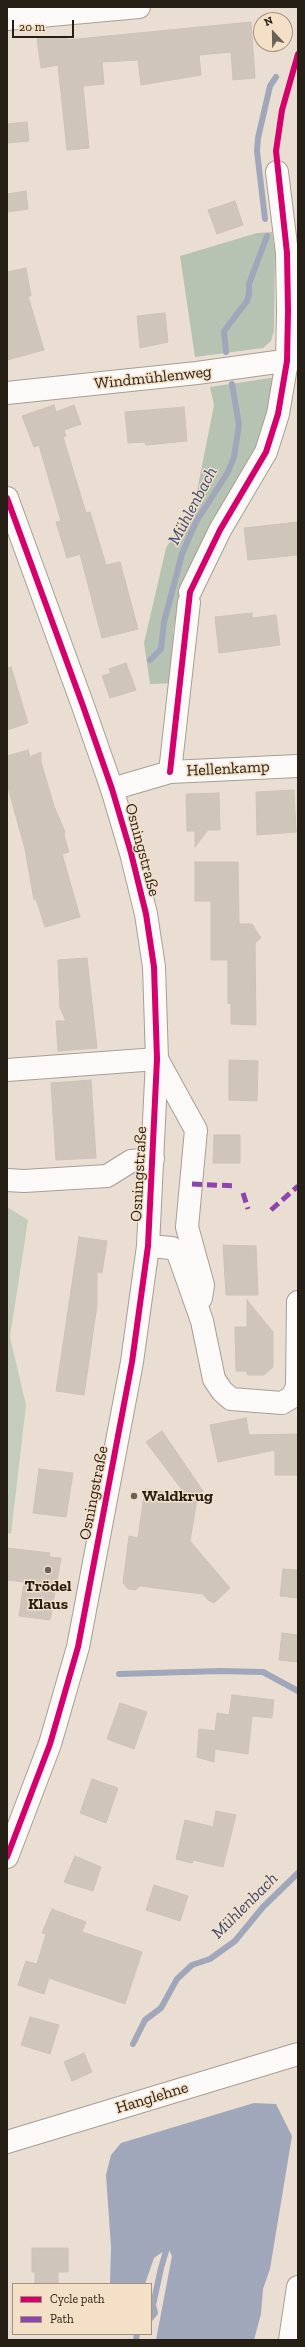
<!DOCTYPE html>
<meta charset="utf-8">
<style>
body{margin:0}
#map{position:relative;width:305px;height:2347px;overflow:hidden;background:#eaded2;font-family:"Zilla Slab",serif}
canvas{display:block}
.frame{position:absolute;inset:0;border:8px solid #261f16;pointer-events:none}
.legend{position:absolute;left:12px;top:2283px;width:140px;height:52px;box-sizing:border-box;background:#f4dfc7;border:1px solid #a29280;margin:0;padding:5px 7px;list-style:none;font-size:12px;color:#261f16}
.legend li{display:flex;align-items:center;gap:8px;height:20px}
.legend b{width:20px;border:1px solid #a29280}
.north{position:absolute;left:253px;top:12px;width:40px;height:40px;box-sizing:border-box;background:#f4dfc7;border:1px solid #a29280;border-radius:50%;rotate:338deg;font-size:11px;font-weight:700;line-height:16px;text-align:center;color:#261f16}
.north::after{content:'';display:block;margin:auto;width:14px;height:18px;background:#6b6258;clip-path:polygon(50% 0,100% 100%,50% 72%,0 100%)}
.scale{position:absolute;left:12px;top:20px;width:62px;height:18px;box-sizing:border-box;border:2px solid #261f16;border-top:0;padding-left:5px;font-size:12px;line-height:14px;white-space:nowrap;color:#261f16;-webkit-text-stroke:3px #f4dfc7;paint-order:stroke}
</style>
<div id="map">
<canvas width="305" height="2347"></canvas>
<div class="frame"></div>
<ul class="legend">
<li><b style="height:5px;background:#d6006c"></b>Cycle path</li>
<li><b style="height:5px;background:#8e44ad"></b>Path</li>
</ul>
<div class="north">N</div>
<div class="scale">20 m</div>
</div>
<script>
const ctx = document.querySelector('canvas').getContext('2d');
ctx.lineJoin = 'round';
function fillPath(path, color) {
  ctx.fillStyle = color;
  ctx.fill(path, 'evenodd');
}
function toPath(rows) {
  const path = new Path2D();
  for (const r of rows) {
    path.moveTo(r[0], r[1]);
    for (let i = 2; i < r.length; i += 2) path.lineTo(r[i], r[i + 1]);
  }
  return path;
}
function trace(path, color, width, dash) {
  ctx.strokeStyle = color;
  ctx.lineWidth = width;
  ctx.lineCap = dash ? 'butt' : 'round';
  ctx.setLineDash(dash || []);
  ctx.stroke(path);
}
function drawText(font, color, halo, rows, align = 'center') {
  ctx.font = font + ' "Zilla Slab",serif';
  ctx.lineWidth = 3;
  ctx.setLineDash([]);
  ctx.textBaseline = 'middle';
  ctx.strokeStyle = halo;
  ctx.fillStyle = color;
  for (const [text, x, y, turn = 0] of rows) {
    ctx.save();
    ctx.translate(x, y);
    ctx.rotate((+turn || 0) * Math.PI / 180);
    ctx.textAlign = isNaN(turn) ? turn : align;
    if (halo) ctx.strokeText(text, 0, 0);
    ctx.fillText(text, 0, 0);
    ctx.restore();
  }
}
fillPath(toPath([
 [7,1207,28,1220,10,1337,26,1405,11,1534,7,1533]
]), '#c3ccbd');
fillPath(toPath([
 [272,232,275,252,274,331,271,341,263,348,195,357,180,256,257,233],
 [277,377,260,453,184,582,173,630,176,646,174,683,150,684,144,643,166,548,195,501,214,405,210,387]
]), '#b6c3b2');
fillPath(toPath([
 [254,2103,276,2104,292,2136,270,2269,263,2289,261,2314,254,2340,156,2340,172,2256,168,2248,154,2258,145,2284,110,2284,111,2247,106,2175,111,2155,121,2143]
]), '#a0a7ba');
trace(toPath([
 [265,219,257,151,258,138,270,86,276,77],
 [226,352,224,331,247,301,249,294,249,284,267,236],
 [150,660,161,649,164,622,182,554,196,522,228,472,234,457,239,425,232,384],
 [119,1674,220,1671,263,1672,298,1691],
 [133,2044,145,2020,161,2008,177,1979,192,1965,210,1959,235,1941,263,1907,298,1873],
 [151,2318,155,2313,153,2305,161,2268,169,2241],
 [136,2340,137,2334]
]), '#a0a7ba', 6);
const building = toPath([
 [251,22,255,78,233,80,231,52,199,55,201,75,141,85,138,60,102,62,104,84,83,86,89,148,67,150,58,65,41,68,37,39,66,36,67,40,251,22],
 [27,122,29,141,7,143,7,124,27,122],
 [26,191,28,209,7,212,7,194,26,191],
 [235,201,243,225,217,234,208,210,235,201],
 [26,268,31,296,28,296,44,350,7,360,7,272,26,268],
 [165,313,168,342,140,348,137,316,165,313],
 [54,405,56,412,74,405,81,424,64,430,66,436,63,437,86,513,90,512,106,565,120,562,138,629,102,638,80,554,67,558,56,522,61,521,39,445,34,447,22,416,54,405],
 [184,407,187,441,146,445,145,442,128,443,125,412,184,407],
 [298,522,298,555,248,560,244,528,298,522],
 [252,613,252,618,276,615,280,645,219,653,215,617,252,613],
 [126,663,136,690,110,698,102,676,111,673,109,669,126,663],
 [11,667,28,723,7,730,7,668,11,667],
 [28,750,30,757,41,752,41,762,54,806,65,832,64,835,69,852,62,854,80,917,45,927,36,899,34,900,25,849,7,784,7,756,28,750],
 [294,790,296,832,257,835,256,792,294,790],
 [219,793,220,830,208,830,195,847,195,831,187,831,186,794,219,793],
 [195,862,238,862,239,924,252,924,261,938,255,943,256,1025,231,1024,231,1004,228,1003,228,960,211,960,211,901,195,901,195,862],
 [87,958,97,1048,58,1051,56,1021,66,1021,60,1008,58,960,87,958],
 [229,1060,258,1061,257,1101,229,1100,229,1060],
 [91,1080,96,1158,56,1160,51,1083,91,1080],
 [214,1135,240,1135,240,1163,213,1163,214,1135],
 [79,1237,107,1241,102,1273,97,1272,97,1305,84,1395,56,1391,79,1237],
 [223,1245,256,1246,258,1295,226,1295,223,1245],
 [247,1300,273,1332,273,1367,264,1375,248,1375,246,1371,236,1371,235,1327,247,1327,247,1300],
 [246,1418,249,1435,298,1434,298,1475,275,1475,275,1450,218,1462,210,1425,246,1418],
 [162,1431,203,1491,198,1493,190,1541,230,1588,214,1603,208,1600,203,1594,140,1586,135,1590,128,1589,123,1583,129,1536,138,1538,145,1489,186,1495,146,1442,162,1431],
 [39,1469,73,1473,66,1517,33,1513,39,1469],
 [7,1548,50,1553,49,1557,61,1558,50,1620,19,1616,24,1582,7,1580,7,1548],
 [283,1569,298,1570,298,1598,280,1596,283,1569],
 [282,1633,298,1635,298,1662,279,1660,282,1633],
 [232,1695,274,1700,272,1718,252,1716,248,1754,215,1749,214,1762,197,1757,199,1729,215,1731,217,1713,229,1715,232,1695],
 [120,1703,147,1712,134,1749,107,1739,120,1703],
 [92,1779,118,1788,106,1823,80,1813,92,1779],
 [216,1811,236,1815,223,1867,193,1860,192,1863,176,1859,185,1820,213,1827,216,1811],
 [75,1856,101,1867,93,1891,64,1882,75,1856],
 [154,1885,188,1896,180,1921,146,1910,154,1885],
 [52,1909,86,1922,82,1932,142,1952,125,2004,49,1978,44,1994,18,1985,26,1961,37,1964,46,1934,42,1933,52,1909],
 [30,2017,59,2025,50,2054,21,2045,30,2017],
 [84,2053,92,2072,72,2081,64,2062,84,2053],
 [32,2248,68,2248,68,2272,58,2272,58,2284,35,2284,35,2272,32,2272,32,2248]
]);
fillPath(building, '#d0c5ba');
trace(building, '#ccc2b9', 1);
const minor = toPath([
 [7,19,139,7],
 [7,393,197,373,298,359],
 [190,592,220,530,266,452,278,414,287,361,288,311,287,253,277,172],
 [170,772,189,602],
 [112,789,170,772,298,766],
 [7,1070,157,1059,196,1130,187,1227,203,1285,201,1298,197,1304],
 [7,1180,24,1181,107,1176,131,1161,153,1159],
 [148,1246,172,1248,178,1253,202,1321,214,1379,222,1391,231,1399,282,1403,292,1397,297,1387,298,1302],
 [7,2142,298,2054],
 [290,2340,298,2287]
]);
const major = toPath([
 [7,498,83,706,112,789,131,853,146,914,154,967,157,1059,148,1246,132,1362,78,1647,50,1744,7,1857]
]);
trace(minor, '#a69e94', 24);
trace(major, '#a69e94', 24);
trace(minor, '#fcfaf8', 22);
trace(major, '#fcfaf8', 22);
trace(toPath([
 [192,1184,236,1186],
 [243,1193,248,1209],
 [271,1210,298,1186]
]), '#8e44ad', 5, [10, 5]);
trace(toPath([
 [7,498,83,706,112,789,131,853,146,914,154,967,157,1059,148,1246,132,1362,78,1647,50,1744,7,1857],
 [170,772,190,592,220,530,266,452,278,414,287,361,288,311,287,253,276,151,282,110,298,54]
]), '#d6006c', 6);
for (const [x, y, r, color] of [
 [134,1496,4,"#6b6258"],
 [48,1570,4,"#6b6258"]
]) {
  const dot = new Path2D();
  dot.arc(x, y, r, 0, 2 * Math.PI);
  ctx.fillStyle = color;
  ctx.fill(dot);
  trace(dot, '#f4dfc7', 1.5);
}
drawText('16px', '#261f16', '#f4dfc7', [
 ["Windmühlenweg",153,378,-6],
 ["Hellenkamp",228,769,-3],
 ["Osningstraße",142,850,75],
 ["Osningstraße",139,1174,-87],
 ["Osningstraße",94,1493,-79],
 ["Hanglehne",152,2098,-17]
]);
drawText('bold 16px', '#261f16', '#f4dfc7', [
 ["Waldkrug",142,1496],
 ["Trödel",48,1586,"center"],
 ["Klaus",48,1604,"center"]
], 'left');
drawText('italic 17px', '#344a77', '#f4dfc7', [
 ["Mühlenbach",193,506,-62],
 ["Mühlenbach",245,1906,-45]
]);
</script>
